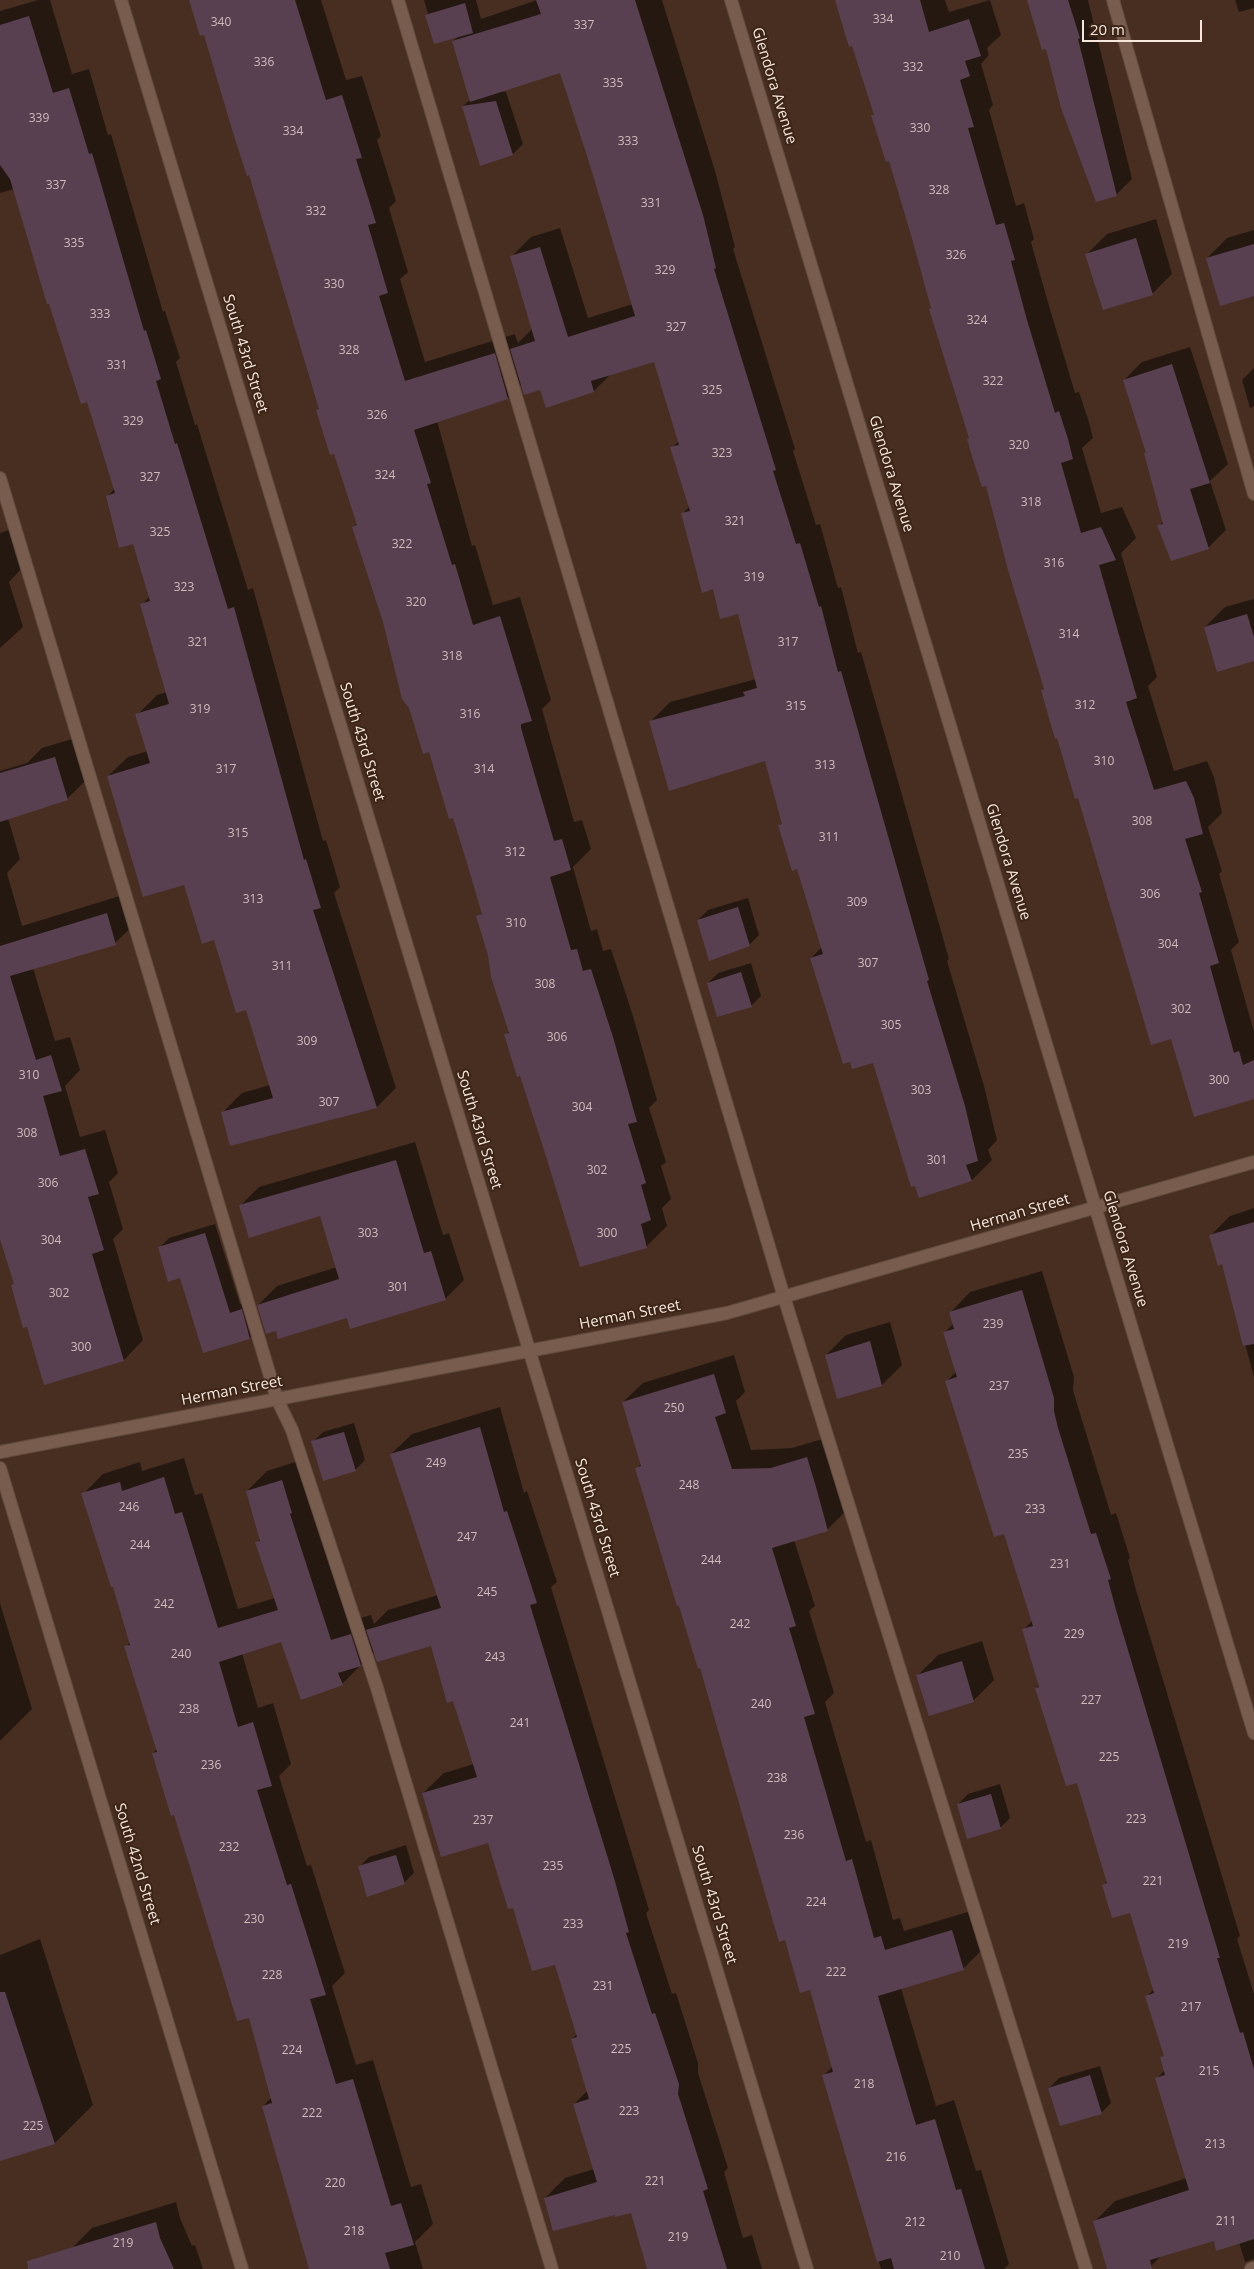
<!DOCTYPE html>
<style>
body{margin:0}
#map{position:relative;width:1254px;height:2269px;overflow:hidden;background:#472e21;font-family:"Open Sans",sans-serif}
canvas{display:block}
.scale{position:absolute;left:1082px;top:20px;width:120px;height:22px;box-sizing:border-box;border:2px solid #f6e6dd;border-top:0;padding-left:6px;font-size:15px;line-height:18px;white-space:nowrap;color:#f6e6dd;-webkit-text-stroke:4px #3c2417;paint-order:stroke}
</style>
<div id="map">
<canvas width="1254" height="2269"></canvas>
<div class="scale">20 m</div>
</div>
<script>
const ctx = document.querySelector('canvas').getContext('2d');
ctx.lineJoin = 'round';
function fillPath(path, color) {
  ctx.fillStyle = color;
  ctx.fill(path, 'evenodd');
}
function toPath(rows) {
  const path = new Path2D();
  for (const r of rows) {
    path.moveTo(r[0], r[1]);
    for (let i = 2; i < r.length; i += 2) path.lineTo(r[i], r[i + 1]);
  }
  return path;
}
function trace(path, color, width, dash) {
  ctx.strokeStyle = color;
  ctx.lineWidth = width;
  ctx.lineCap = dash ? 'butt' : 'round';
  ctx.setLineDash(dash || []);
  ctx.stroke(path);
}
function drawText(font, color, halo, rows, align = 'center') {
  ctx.font = font + ' "Open Sans",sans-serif';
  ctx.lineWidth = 4;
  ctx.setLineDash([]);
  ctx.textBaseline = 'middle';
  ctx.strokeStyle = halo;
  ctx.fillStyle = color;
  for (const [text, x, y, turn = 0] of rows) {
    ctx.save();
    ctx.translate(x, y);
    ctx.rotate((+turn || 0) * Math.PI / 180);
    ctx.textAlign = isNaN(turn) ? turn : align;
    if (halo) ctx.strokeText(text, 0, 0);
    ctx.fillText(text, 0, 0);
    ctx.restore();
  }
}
fillPath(toPath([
 [38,0,50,0,72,74,89,69,108,135,111,134,163,312,165,311,180,358,176,362,195,425,197,424,248,590,253,588,323,841,326,840,340,887,334,893,396,1088,377,1107,223,1112,242,1093,270,1085,247,1008,215,939,184,883,108,776,128,757,148,751,137,715,157,695,167,692,142,605,150,596,134,542,108,496,115,488,88,401,14,189,0,193,0,11],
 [191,0,321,0,346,80,362,76,381,136,377,140,396,201,389,208,408,272,400,279,425,362,515,334,518,343,532,329,511,257,531,237,560,228,588,318,633,304,591,162,561,72,499,91,506,92,523,144,513,154,463,106,471,99,453,41,459,36,426,16,428,14,424,0,476,0,481,19,537,0,662,0,715,171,735,247,733,249,795,449,793,451,816,525,820,524,838,588,841,587,858,653,861,652,949,959,947,961,984,1086,997,1140,988,1150,992,1160,972,1180,919,1196,874,1061,811,958,822,947,798,867,779,826,783,823,766,760,650,722,670,702,756,679,739,612,714,588,682,514,690,506,672,448,679,441,655,361,611,374,594,391,541,388,522,384,508,398,437,421,472,546,475,545,493,605,520,597,551,700,542,709,574,822,582,820,591,849,573,867,591,931,597,929,603,951,611,949,633,1016,657,1100,649,1108,666,1162,661,1166,671,1199,662,1208,667,1226,647,1246,581,1266,546,1150,506,1035,510,1030,478,917,483,912,454,816,384,622,354,527,358,523,335,452,318,410,320,407,249,174,205,34],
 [837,0,945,0,949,12,990,0,1001,35,987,48,989,55,981,64,993,105,989,110,1016,206,1024,203,1034,239,1031,242,1047,299,1075,393,1079,392,1088,419,1093,438,1082,448,1101,513,1122,507,1136,538,1121,553,1157,677,1148,686,1174,771,1207,761,1214,777,1222,813,1208,827,1222,871,1219,874,1239,942,1231,950,1254,1032,1254,1098,1172,1038,1079,796,1042,690,1045,687,986,485,970,438,890,160,873,116,875,114],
 [1028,0,1088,0,1132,179,1116,195,1046,48],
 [1235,0,1254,0,1254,8,1239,12],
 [1156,219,1172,274,1152,294,1087,254,1107,234],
 [1254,230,1254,294,1207,258,1227,238],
 [1190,347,1228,464,1210,481,1226,530,1208,548,1159,526,1164,521,1147,452,1124,380,1142,362],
 [1254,368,1254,406,1250,408,1242,380],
 [12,529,23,567,9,582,23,627,0,648,0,533],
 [1254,599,1254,659,1205,627,1225,607],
 [75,738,87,779,67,799,8,818,20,859,7,873,22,926,126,894,135,924,115,943,33,968,55,1041,70,1037,80,1070,65,1086,80,1137,105,1130,118,1173,109,1182,123,1229,113,1239,143,1340,124,1360,45,1383,27,1325,12,1286,15,1283,0,1234,0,771,27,763,42,748],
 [748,898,759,935,749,945,698,920,708,910],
 [751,963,761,996,751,1006,708,983,718,973],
 [415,1142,443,1235,449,1233,464,1280,445,1299,276,1329,258,1305,277,1286,337,1267,321,1215,240,1206,259,1187],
 [1254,1208,1254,1377,1223,1263,1210,1236,1230,1216],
 [215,1224,240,1304,251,1300,260,1328,250,1338,204,1352,181,1277,159,1248,169,1238],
 [1042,1271,1074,1377,1073,1390,1078,1407,1111,1515,1116,1513,1130,1558,1128,1560,1136,1590,1240,1936,1237,1939,1254,1994,1254,2259,1245,2262,1239,2242,1215,2240,1161,2256,1151,2266,1140,2269,1109,2269,1095,2221,1115,2201,1187,2178,1157,2078,1165,2070,1162,2058,1165,2055,1147,1996,1154,1989,1131,1911,1104,1885,1107,1881,1078,1782,1036,1688,1039,1685,1023,1630,1032,1621,1005,1532,947,1381,956,1372,945,1332,954,1323,950,1313,970,1292],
 [890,1322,902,1365,882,1385,826,1355,846,1335],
 [734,1355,745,1392,736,1401,751,1450,792,1448,826,1438,847,1510,827,1530,794,1540,815,1606,809,1611,834,1693,825,1702,866,1842,871,1840,893,1920,900,1918,904,1931,971,1911,983,1949,963,1969,901,1988,936,2106,954,2100,976,2171,981,2170,1009,2264,1004,2269,881,2269,823,2076,833,2066,811,1988,785,1938,637,1468,642,1463,623,1402,643,1383],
 [500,1407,524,1493,527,1491,557,1582,551,1587,633,1857,649,1910,646,1913,672,1994,676,1993,698,2063,698,2073,728,2168,724,2172,743,2238,752,2235,762,2269,649,2269,632,2211,615,2213,545,2198,565,2178,594,2169,574,2104,588,2090,572,2039,577,2034,556,1963,514,1906,489,1841,423,1793,444,1773,474,1764,454,1699,432,1644,375,1651,342,1684,282,1641,242,1653,258,1708,273,1703,291,1764,279,1776,307,1866,311,1865,345,1973,332,1986,356,2065,373,2060,411,2187,421,2184,433,2224,415,2242,423,2269,310,2269,263,2106,272,2097,250,2016,153,1753,157,1749,126,1647,130,1642,114,1585,83,1494,103,1474,140,1462,142,1471,184,1458,195,1495,202,1493,238,1609,275,1598,257,1543,261,1538,247,1491,267,1471,302,1460,351,1621,371,1615,374,1624,388,1610,438,1595,391,1454,412,1434],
 [354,1423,365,1460,355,1470,313,1442,323,1432],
 [0,1603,32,1709,0,1741],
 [982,1641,994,1680,974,1700,930,1714,918,1675,938,1655],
 [1000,1784,1010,1818,1000,1828,958,1804,968,1794],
 [406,1845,414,1873,404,1883,359,1867,369,1857],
 [40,1939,93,2105,55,2143,0,2160,0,1955],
 [1100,2066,1111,2103,1101,2113,1049,2088,1059,2078],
 [176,2202,180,2218,192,2246,195,2245,203,2269,78,2269,72,2248,92,2228]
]), '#0007');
fillPath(toPath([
 [189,0,295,0,326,100,342,95,362,158,356,159,376,223,368,225,388,293,379,296,405,381,495,353,508,399,414,430,431,483,427,484,452,565,455,564,473,625,500,616,532,721,521,724,521,728,554,841,562,839,571,870,550,877,571,950,577,949,583,971,591,969,613,1037,637,1122,628,1124,646,1183,641,1185,651,1220,641,1224,647,1248,580,1267,544,1150,520,1076,517,1077,504,1034,509,1033,491,977,488,955,476,916,482,914,467,863,453,818,449,819,429,752,423,754,409,708,402,699,383,622,352,527,357,525,334,454,330,455,316,410,319,409,249,175,247,176,234,136,204,35,200,36],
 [536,0,635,0,703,215,716,268,714,269,776,470,773,471,796,544,800,543,819,607,821,606,838,672,841,671,929,980,927,981,965,1106,978,1161,966,1165,972,1181,919,1198,915,1186,911,1187,873,1063,852,1069,850,1062,843,1064,810,958,823,954,797,869,792,871,778,825,782,824,765,761,669,791,649,721,745,696,743,692,757,688,738,614,720,619,713,589,702,593,681,513,690,511,670,447,679,445,654,362,591,381,594,392,546,408,540,390,524,395,510,349,535,341,510,256,540,247,568,337,635,316,589,162,560,73,470,102,452,41,541,14],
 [835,0,920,0,929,32,969,19,981,56,965,61,970,76,960,80,974,127,968,128,996,225,1004,223,1015,260,1011,261,1027,320,1055,413,1059,411,1068,439,1073,459,1061,463,1081,533,1101,527,1116,560,1099,565,1137,698,1126,702,1154,790,1186,781,1194,798,1203,834,1185,839,1202,892,1199,893,1219,963,1210,966,1234,1053,1239,1051,1243,1065,1254,1060,1254,1099,1194,1117,1171,1039,1151,1045,1078,798,1075,799,1057,738,1055,739,1041,690,1044,689,1008,570,986,486,982,487,974,463,967,439,969,438,929,309,931,308,911,235,889,161,886,162,871,115,874,115,852,46,849,47],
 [1027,0,1068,0,1080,38,1078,39,1117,196,1096,202,1061,108,1046,49,1042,50],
 [465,3,473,33,434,44,425,15],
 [29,16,53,93,69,88,89,154,92,153,144,331,146,330,161,379,156,381,175,444,177,443,228,609,234,607,304,860,306,859,321,908,313,910,377,1108,230,1146,221,1112,273,1098,246,1010,236,1013,214,940,202,944,184,885,143,897,107,776,150,763,135,714,169,704,140,604,150,601,133,544,119,548,106,496,115,493,87,402,81,404,49,304,47,304,10,179,0,165,0,25],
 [496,101,513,155,480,166,462,106],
 [1136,238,1153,295,1103,310,1085,254],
 [1254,244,1254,296,1220,306,1206,258],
 [1172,364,1210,483,1190,489,1209,549,1171,561,1157,525,1163,524,1144,453,1146,453,1123,380],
 [1247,614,1254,637,1254,661,1217,672,1204,627],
 [55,757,68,800,0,822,0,773],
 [738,907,750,946,709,961,697,920],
 [107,913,116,945,10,976,36,1060,51,1055,62,1091,43,1096,60,1156,85,1149,99,1194,88,1197,104,1250,92,1254,124,1361,44,1385,27,1327,23,1328,11,1285,14,1284,0,1239,0,946],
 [741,972,752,1007,717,1017,707,983],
 [396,1160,424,1253,431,1251,446,1300,350,1329,347,1318,278,1339,276,1331,266,1334,257,1305,339,1279,320,1216,249,1238,239,1205],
 [1254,1222,1254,1344,1243,1346,1222,1264,1218,1266,1209,1235],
 [205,1233,230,1313,242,1309,250,1339,203,1353,180,1278,168,1282,158,1247],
 [1022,1290,1054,1398,1054,1411,1058,1428,1091,1534,1096,1533,1111,1579,1108,1580,1116,1610,1220,1958,1217,1958,1240,2033,1243,2032,1254,2069,1254,2239,1216,2251,1214,2241,1150,2260,1152,2269,1107,2269,1093,2221,1189,2190,1155,2078,1165,2075,1160,2057,1164,2056,1145,1996,1154,1993,1130,1913,1112,1918,1102,1885,1107,1883,1077,1783,1066,1786,1035,1688,1039,1687,1022,1629,1033,1626,1004,1534,994,1537,945,1381,957,1377,943,1332,954,1329,949,1312],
 [870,1341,882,1386,837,1399,825,1355],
 [714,1374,726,1413,715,1417,732,1469,771,1468,807,1457,816,1487,828,1531,772,1548,796,1626,789,1628,815,1714,804,1717,846,1861,852,1859,874,1938,881,1936,885,1950,952,1930,964,1970,878,1996,916,2125,935,2119,956,2190,961,2189,985,2269,894,2269,891,2258,877,2262,822,2075,833,2072,810,1990,800,1993,785,1940,779,1942,700,1668,698,1669,679,1606,677,1606,635,1468,641,1466,622,1402],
 [480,1427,504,1512,507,1511,537,1603,530,1605,614,1878,629,1932,626,1933,652,2014,655,2013,679,2084,678,2094,708,2189,703,2191,727,2269,647,2269,631,2213,615,2217,615,2215,553,2231,544,2198,597,2182,573,2104,589,2099,571,2039,577,2037,555,1965,532,1971,513,1908,508,1909,488,1843,441,1857,422,1793,477,1777,453,1701,447,1703,431,1646,377,1662,366,1630,441,1608,390,1454],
 [344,1432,356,1471,323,1481,311,1441],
 [164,1477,175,1514,182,1512,218,1628,278,1610,255,1542,260,1541,246,1491,282,1480,292,1513,290,1514,331,1640,351,1634,361,1666,338,1673,343,1685,301,1700,281,1642,219,1662,238,1727,253,1722,272,1786,257,1790,287,1885,291,1884,326,1995,310,1999,336,2084,353,2079,391,2206,401,2203,414,2245,385,2253,390,2269,309,2269,262,2106,272,2103,249,2018,237,2021,174,1815,171,1816,152,1753,157,1752,124,1646,130,1645,113,1587,111,1587,81,1493,120,1482,122,1491],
 [962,1661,974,1702,929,1716,916,1675],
 [991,1794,1001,1829,967,1839,957,1804],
 [396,1855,405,1884,367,1897,358,1866],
 [0,1992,5,1992,55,2144,0,2161],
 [1090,2075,1102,2114,1060,2126,1048,2088],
 [156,2222,160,2238,174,2269,28,2269,27,2261]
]), '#594051');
const service = toPath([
 [398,0,784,1297,1086,2269],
 [1113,0,1254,494],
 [0,478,277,1399,292,1430,377,1688,552,2269],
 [1251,2269,1254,2268]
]);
const minor = toPath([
 [121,0,807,2269],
 [731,0,1254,1733],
 [0,1452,727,1313,1254,1162],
 [0,1468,242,2269]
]);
trace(service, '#614c40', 14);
trace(minor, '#614c40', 14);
trace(service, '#785c4d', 12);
trace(minor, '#785c4d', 12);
drawText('12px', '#cfbcba', null, [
 ["334",883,20],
 ["340",221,23],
 ["337",584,26],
 ["336",264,63],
 ["332",913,68],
 ["335",613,84],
 ["339",39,119],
 ["330",920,129],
 ["334",293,132],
 ["333",628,142],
 ["337",56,186],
 ["328",939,191],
 ["331",651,204],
 ["332",316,212],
 ["335",74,244],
 ["326",956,256],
 ["329",665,271],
 ["330",334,285],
 ["333",100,315],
 ["324",977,321],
 ["327",676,328],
 ["328",349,351],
 ["331",117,366],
 ["322",993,382],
 ["325",712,391],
 ["326",377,416],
 ["329",133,422],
 ["320",1019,446],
 ["323",722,454],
 ["324",385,476],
 ["327",150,478],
 ["318",1031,503],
 ["321",735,522],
 ["325",160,533],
 ["322",402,545],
 ["316",1054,564],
 ["319",754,578],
 ["323",184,588],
 ["320",416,603],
 ["314",1069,635],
 ["321",198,643],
 ["317",788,643],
 ["318",452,657],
 ["312",1085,706],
 ["315",796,707],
 ["319",200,710],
 ["316",470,715],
 ["310",1104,762],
 ["313",825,766],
 ["317",226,770],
 ["314",484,770],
 ["308",1142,822],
 ["315",238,834],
 ["311",829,838],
 ["312",515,853],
 ["306",1150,895],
 ["313",253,900],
 ["309",857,903],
 ["310",516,924],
 ["304",1168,945],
 ["307",868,964],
 ["311",282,967],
 ["308",545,985],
 ["302",1181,1010],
 ["305",891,1026],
 ["306",557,1038],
 ["309",307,1042],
 ["310",29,1076],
 ["300",1219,1081],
 ["303",921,1091],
 ["307",329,1103],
 ["304",582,1108],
 ["308",27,1134],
 ["301",937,1161],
 ["302",597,1171],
 ["306",48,1184],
 ["303",368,1234],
 ["300",607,1234],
 ["304",51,1241],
 ["301",398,1288],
 ["302",59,1294],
 ["239",993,1325],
 ["300",81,1348],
 ["237",999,1387],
 ["250",674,1409],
 ["235",1018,1455],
 ["249",436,1464],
 ["248",689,1486],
 ["246",129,1508],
 ["233",1035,1510],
 ["247",467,1538],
 ["244",140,1546],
 ["244",711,1561],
 ["231",1060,1565],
 ["245",487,1593],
 ["242",164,1605],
 ["242",740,1625],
 ["229",1074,1635],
 ["240",181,1655],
 ["243",495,1658],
 ["227",1091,1701],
 ["240",761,1705],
 ["238",189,1710],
 ["241",520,1724],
 ["225",1109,1758],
 ["236",211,1766],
 ["238",777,1779],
 ["223",1136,1820],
 ["237",483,1821],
 ["236",794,1836],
 ["232",229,1848],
 ["235",553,1867],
 ["221",1153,1882],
 ["224",816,1903],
 ["230",254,1920],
 ["233",573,1925],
 ["219",1178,1945],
 ["222",836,1973],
 ["228",272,1976],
 ["231",603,1987],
 ["217",1191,2008],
 ["225",621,2050],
 ["224",292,2051],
 ["215",1209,2072],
 ["218",864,2085],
 ["223",629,2112],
 ["222",312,2114],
 ["225",33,2127],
 ["213",1215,2145],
 ["216",896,2158],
 ["221",655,2182],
 ["220",335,2184],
 ["211",1226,2222],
 ["212",915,2223],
 ["218",354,2232],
 ["219",678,2238],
 ["219",123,2244],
 ["210",950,2257]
]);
drawText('15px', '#f6e6dd', '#3c2417', [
 ["Glendora Avenue",774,86,73],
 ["South 43rd Street",245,354,73],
 ["Glendora Avenue",891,474,73],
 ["South 43rd Street",362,742,73],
 ["Glendora Avenue",1008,862,73],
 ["South 43rd Street",479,1130,73],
 ["Herman Street",1020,1213,-16],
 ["Glendora Avenue",1125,1249,73],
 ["Herman Street",630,1315,-11],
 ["Herman Street",232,1391,-11],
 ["South 43rd Street",597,1518,73],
 ["South 42nd Street",137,1864,73],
 ["South 43rd Street",714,1905,73]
]);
</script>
